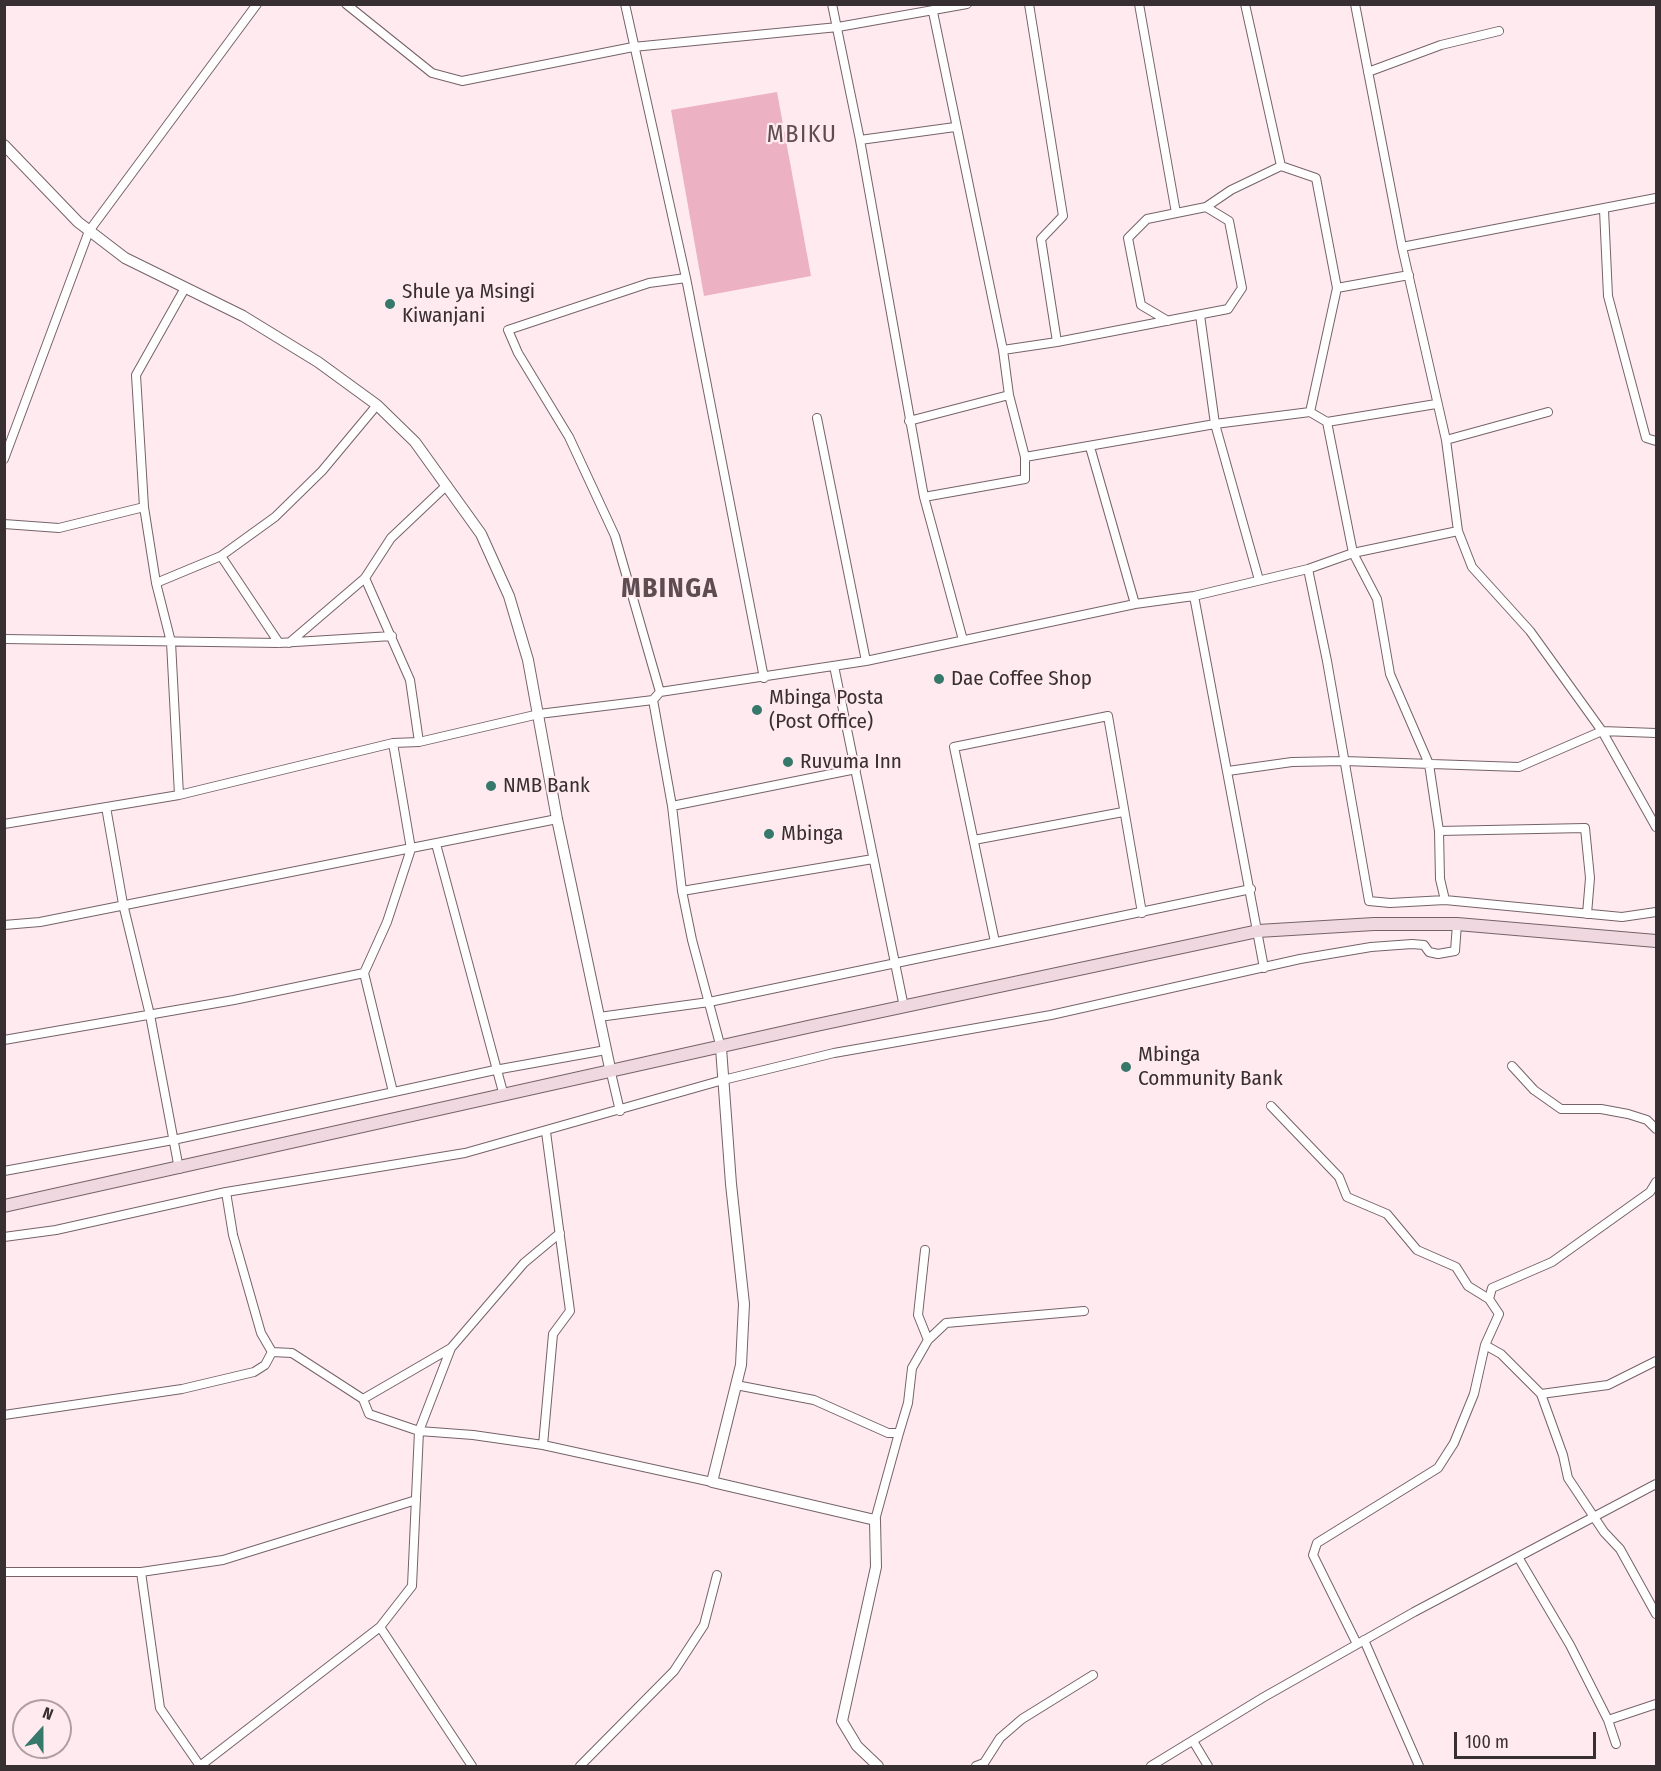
<!DOCTYPE html>
<style>
body{margin:0}
#map{position:relative;width:1661px;height:1771px;overflow:hidden;background:#ffeaf0;font-family:"Fira Sans Condensed",sans-serif}
canvas{display:block}
.frame{position:absolute;inset:0;border:6px solid #372f32;pointer-events:none}
.north{position:absolute;left:12px;top:1699px;width:60px;height:60px;box-sizing:border-box;background:#ffeaf0;border:2px solid #af9fa4;border-radius:50%;rotate:21deg;font-size:16px;font-weight:700;line-height:24px;text-align:center;color:#372f32}
.north::after{content:'';display:block;margin:auto;width:21px;height:27px;background:#36786a;clip-path:polygon(50% 0,100% 100%,50% 72%,0 100%)}
.scale{position:absolute;left:1454px;top:1732px;width:142px;height:27px;box-sizing:border-box;border:3px solid #372f32;border-top:0;padding-left:8px;font-size:18px;line-height:21px;white-space:nowrap;color:#372f32;-webkit-text-stroke:4px #ffeaf0;paint-order:stroke}
</style>
<div id="map">
<canvas width="1661" height="1771"></canvas>
<div class="frame"></div>
<div class="north">N</div>
<div class="scale">100 m</div>
</div>
<script>
const ctx = document.querySelector('canvas').getContext('2d');
ctx.lineJoin = 'round';
function fillPath(path, color) {
  ctx.fillStyle = color;
  ctx.fill(path, 'evenodd');
}
function toPath(rows) {
  const path = new Path2D();
  for (const r of rows) {
    path.moveTo(r[0], r[1]);
    for (let i = 2; i < r.length; i += 2) path.lineTo(r[i], r[i + 1]);
  }
  return path;
}
function trace(path, color, width, dash) {
  ctx.strokeStyle = color;
  ctx.lineWidth = width;
  ctx.lineCap = dash ? 'butt' : 'round';
  ctx.setLineDash(dash || []);
  ctx.stroke(path);
}
function drawText(font, color, halo, rows, align = 'center') {
  ctx.font = font + ' "Fira Sans Condensed",sans-serif';
  ctx.lineWidth = 4.5;
  ctx.setLineDash([]);
  ctx.textBaseline = 'middle';
  ctx.strokeStyle = halo;
  ctx.fillStyle = color;
  for (const [text, x, y, turn = 0] of rows) {
    ctx.save();
    ctx.translate(x, y);
    ctx.rotate((+turn || 0) * Math.PI / 180);
    ctx.textAlign = isNaN(turn) ? turn : align;
    if (halo) ctx.strokeText(text, 0, 0);
    ctx.fillText(text, 0, 0);
    ctx.restore();
  }
}
fillPath(toPath([
 [777,92,811,276,704,296,671,110]
]), '#ecb2c4');
const minor = toPath([
 [346,4,432,73,462,81,633,47,838,27,967,4],
 [625,4,686,278,764,678],
 [832,4,860,140,924,497,963,640],
 [1029,4,1063,216,1041,239,1057,342],
 [1139,4,1176,213],
 [1355,4,1402,247,1446,440,1458,531,1472,567,1530,631,1602,731,1656,827],
 [933,12,1003,350,1009,395,1025,457],
 [1368,72,1441,45,1499,31],
 [860,140,955,127],
 [1281,166,1316,178,1337,288,1310,412],
 [1206,207,1231,190,1281,166,1245,4],
 [1604,210,1608,296,1646,438,1656,441],
 [1402,247,1656,198],
 [1337,288,1409,275],
 [1200,315,1215,424,1259,580],
 [1003,350,1057,342,1228,309,1242,288,1229,221,1206,207,1147,219,1128,238,1141,305,1168,321],
 [817,418,866,661],
 [909,421,1009,395],
 [1327,422,1353,553,1377,599,1390,674,1429,764,1439,831,1440,879,1445,900],
 [1446,440,1548,412],
 [1090,447,1135,604],
 [4,459,89,231,257,4],
 [924,497,1025,479,1025,457,1215,424,1310,412,1327,422,1436,404],
 [4,524,59,528,144,507],
 [221,556,279,643],
 [1308,569,1327,661,1369,901,1390,903,1445,900,1622,917,1656,912],
 [365,578,410,680,419,742],
 [156,583,221,556,275,517,322,471,377,405],
 [1194,596,1264,968],
 [4,639,279,643,392,636],
 [289,643,365,578,391,538,447,485],
 [834,666,904,1007],
 [660,692,615,536,569,437,518,353,508,330,649,283,686,278],
 [653,700,672,806,682,891,692,940,721,1048],
 [1228,771,1292,762,1344,761,1519,767,1602,731,1656,733],
 [179,795,171,642,156,583,144,507,136,375,185,288],
 [672,806,856,769],
 [106,807,123,904,150,1015,179,1169],
 [4,824,179,795,393,743,419,742,539,714,653,700,660,692,866,661,1135,604,1194,596,1308,569,1353,553,1458,531],
 [1439,831,1585,828,1590,878,1587,914],
 [974,840,1123,812],
 [436,844,504,1096],
 [682,891,873,859],
 [4,925,40,922,557,819],
 [995,942,954,747,1108,716,1142,913],
 [364,973,387,922,411,849,393,743],
 [599,1017,709,1002,1251,889],
 [4,1040,234,1000,364,973,393,1092],
 [1512,1066,1534,1090,1561,1109,1601,1109,1628,1114,1647,1120,1656,1129],
 [611,1073,620,1111],
 [1271,1106,1339,1177,1347,1197,1387,1214,1417,1250,1456,1267,1468,1286,1489,1299,1499,1314,1485,1345,1474,1394,1454,1443,1438,1468,1317,1543,1313,1555,1357,1644],
 [4,1171,173,1140,495,1070,606,1050],
 [226,1192,233,1235,261,1333,272,1352,292,1353,363,1399,369,1414,419,1431,473,1435,543,1445,712,1482],
 [4,1237,56,1230,226,1192,465,1153,723,1080,834,1053,1051,1015,1300,959,1371,947,1412,944,1424,945,1429,952,1438,954,1455,951,1457,924],
 [925,1250,918,1315,928,1340],
 [1489,1299,1492,1288,1552,1262,1650,1192,1656,1182],
 [1485,1345,1501,1354,1541,1394,1563,1455,1568,1478,1604,1532,1620,1549,1656,1614],
 [736,1385,814,1400,888,1433,899,1433,908,1403,912,1368,928,1340,946,1323,1084,1311],
 [1541,1394,1608,1385,1656,1361],
 [363,1399,451,1348,524,1263,560,1233],
 [4,1415,182,1389,254,1372,265,1365,272,1352],
 [543,1445,553,1334,570,1311,546,1132],
 [875,1520,899,1433],
 [1518,1557,1570,1645,1608,1720,1616,1744],
 [4,1572,141,1572,160,1708,200,1766],
 [141,1572,223,1560,416,1500],
 [380,1627,472,1766],
 [1364,1640,1419,1766],
 [1608,1720,1656,1704],
 [1193,1741,1208,1766],
 [200,1766,380,1627,412,1586,419,1431,451,1348],
 [580,1766,674,1671,704,1625,717,1575],
 [976,1766,984,1763,1000,1738,1022,1719,1093,1675],
 [1151,1766,1264,1697,1414,1612,1656,1484]
]);
const tertiary = toPath([
 [4,145,78,222,125,258,243,316,318,362,377,405,415,442,481,534,509,596,528,660,557,819,611,1073],
 [721,1048,731,1184,744,1304,741,1365,712,1482,875,1520,876,1567,842,1721,857,1746,878,1766]
]);
const secondary = toPath([
 [4,1206,812,1026,1258,931,1374,924,1457,924,1656,941]
]);
trace(minor, '#756369', 10);
trace(tertiary, '#756369', 12);
trace(secondary, '#756369', 14);
trace(minor, '#fff', 8);
trace(tertiary, '#fff', 10);
trace(secondary, '#f0d8e0', 12);
for (const [x, y, r, color] of [
 [390,304,6,"#36786a"],
 [939,679,6,"#36786a"],
 [757,710,6,"#36786a"],
 [788,762,6,"#36786a"],
 [491,786,6,"#36786a"],
 [769,834,6,"#36786a"],
 [1126,1067,6,"#36786a"]
]) {
  const dot = new Path2D();
  dot.arc(x, y, r, 0, 2 * Math.PI);
  ctx.fillStyle = color;
  ctx.fill(dot);
  trace(dot, '#ffeaf0', 2);
}
drawText('21px', '#372f32', '#ffeaf0', [
 ["Shule ya Msingi",402,292],
 ["Kiwanjani",402,316],
 ["Dae Coffee Shop",951,679],
 ["Mbinga Posta",769,698],
 ["(Post Office)",769,722],
 ["Ruvuma Inn",800,762],
 ["NMB Bank",503,786],
 ["Mbinga",781,834],
 ["Mbinga",1138,1055],
 ["Community Bank",1138,1079]
], 'left');
ctx.letterSpacing = '1.5px';
drawText('24px', '#5d4c51', '#ffeaf0', [
 ["MBIKU",802,135]
]);
ctx.letterSpacing = '0px';
ctx.letterSpacing = '1.5px';
drawText('bold 27px', '#5d4c51', '#ffeaf0', [
 ["MBINGA",670,589]
]);
ctx.letterSpacing = '0px';
</script>
